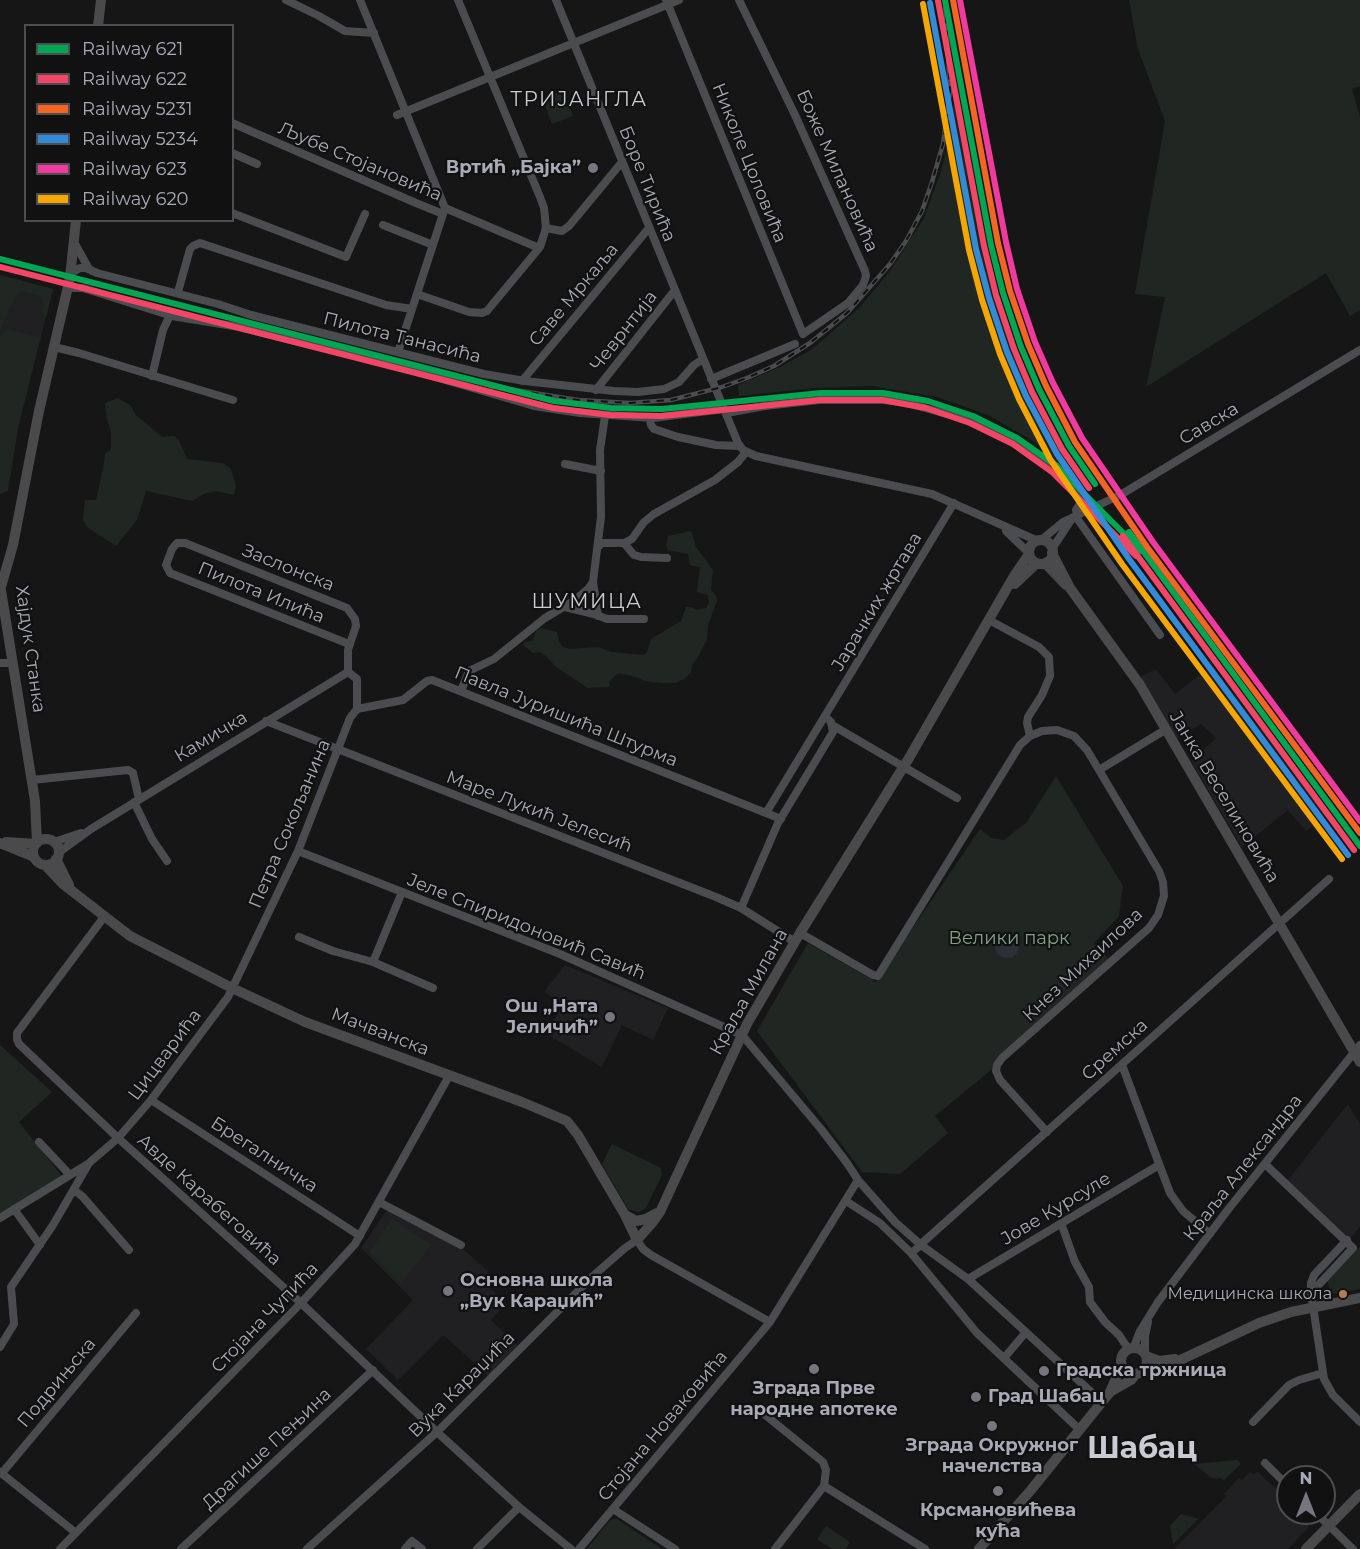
<!DOCTYPE html>
<meta charset="utf-8">
<style>
body{margin:0}
#map{position:relative;width:1360px;height:1549px;overflow:hidden;background:#161617;font-family:Montserrat,sans-serif}
canvas{display:block}
.legend{position:absolute;left:24px;top:24px;width:210px;height:198px;box-sizing:border-box;background:#111112;border:2px solid #4d4e54;margin:0;padding:8px 10px;list-style:none;font-size:18px;color:#a8aab7}
.legend li{display:flex;align-items:center;gap:12px;height:30px}
.legend b{width:30px;border:2px solid #4d4e54}
.north{position:absolute;left:1276px;top:1465px;width:60px;height:60px;box-sizing:border-box;background:#111112;border:2px solid #4d4e54;border-radius:50%;rotate:0deg;font-size:16px;font-weight:700;line-height:24px;text-align:center;color:#a8aab7}
.north::after{content:'';display:block;margin:auto;width:21px;height:27px;background:#75767f;clip-path:polygon(50% 0,100% 100%,50% 72%,0 100%)}
</style>
<div id="map">
<canvas width="1360" height="1549"></canvas>
<ul class="legend">
<li><b style="height:8px;background:#00a651"></b>Railway 621</li>
<li><b style="height:8px;background:#f34667"></b>Railway 622</li>
<li><b style="height:8px;background:#f26522"></b>Railway 5231</li>
<li><b style="height:8px;background:#338bd7"></b>Railway 5234</li>
<li><b style="height:8px;background:#f13a9d"></b>Railway 623</li>
<li><b style="height:8px;background:#f7a600"></b>Railway 620</li>
</ul>
<div class="north">N</div>
</div>
<script>
const ctx = document.querySelector('canvas').getContext('2d');
ctx.lineJoin = 'round';
function fillPath(path, color) {
  ctx.fillStyle = color;
  ctx.fill(path, 'evenodd');
}
function toPath(rows) {
  const path = new Path2D();
  for (const r of rows) {
    if (r.length === 3) {
      path.moveTo(r[0] + r[2], r[1]);
      path.arc(r[0], r[1], r[2], 0, 2 * Math.PI);
      continue;
    }
    path.moveTo(r[0], r[1]);
    for (let i = 2; i < r.length; i += 2) path.lineTo(r[i], r[i + 1]);
  }
  return path;
}
function trace(path, color, width, dash) {
  ctx.strokeStyle = color;
  ctx.lineWidth = width;
  ctx.lineCap = dash ? 'butt' : 'round';
  ctx.setLineDash(dash || []);
  ctx.stroke(path);
}
function drawText(font, color, halo, rows, align = 'center') {
  ctx.font = font + ' Montserrat,sans-serif';
  ctx.lineWidth = 4.5;
  ctx.setLineDash([]);
  ctx.textBaseline = 'middle';
  ctx.strokeStyle = halo;
  ctx.fillStyle = color;
  for (const [text, x, y, turn = 0] of rows) {
    ctx.save();
    ctx.translate(x, y);
    ctx.rotate((+turn || 0) * Math.PI / 180);
    ctx.textAlign = isNaN(turn) ? turn : align;
    if (halo) ctx.strokeText(text, 0, 0);
    ctx.fillText(text, 0, 0);
    ctx.restore();
  }
}
fillPath(toPath([
 [0,275,53,289,18,428,8,491,0,494],
 [1212,665,1326,815,1306,831,1288,810,1242,847,1191,761,1216,738,1201,724,1177,739,1140,677,1156,669,1175,694],
 [565,965,668,1008,653,1040,622,1025,602,1067,547,1034,563,1003,544,992],
 [1348,1104,1360,1124,1360,1227,1349,1240,1287,1181],
 [387,1210,464,1250,489,1272,482,1281,506,1303,491,1320,518,1346,489,1376,443,1335,398,1380,366,1349,413,1300,361,1248],
 [1250,1472,1253,1474,1258,1472,1288,1500,1288,1513,1302,1513,1310,1522,1307,1523,1309,1527,1288,1549,1174,1549,1227,1496,1224,1494,1239,1478,1242,1480]
]), '#202022');
fillPath(toPath([
 [1129,0,1360,0,1360,86,1352,89,1360,117,1360,310,1350,316,1326,273,1146,387,1165,297,1135,294,1165,121,1138,49],
 [562,90,573,116,552,124,542,98],
 [954,98,957,98,978,214,995,287,1010,335,1044,410,1067,450,1092,488,1089,492,1033,441,988,415,937,397,872,386,814,388,739,396,738,385,782,366,809,351,824,339,860,307,890,271,923,220,941,172,949,138],
 [0,275,53,289,46,318,42,312,43,301,40,296,21,291,15,297,0,330],
 [8,329,40,338,18,428,8,491,0,494,0,337],
 [118,398,130,405,136,415,162,437,174,436,179,440,187,459,223,463,231,469,236,486,234,495,216,491,204,494,192,501,146,491,137,520,116,546,87,527,83,520,85,500,96,500,104,463,105,454,111,449,111,432,106,416,105,403],
 [691,531,696,547,713,570,711,590,716,596,717,601,708,625,707,640,698,657,692,665,691,673,684,679,675,683,661,683,645,681,636,677,618,673,609,682,610,687,588,688,556,667,546,656,539,652,533,653,523,645,525,642,532,641,536,631,541,628,557,632,559,642,563,647,570,649,598,647,612,652,644,655,647,652,651,639,681,621,686,607,691,607,697,610,706,608,709,603,708,595,697,592,700,567,690,565,688,554,668,550,666,545,668,536],
 [1056,776,1123,886,1119,916,1094,943,1110,961,1007,1057,935,1116,948,1133,900,1174,862,1172,757,1031,808,943,876,982,980,829,991,838,1004,840,1027,822],
 [0,1045,52,1092,19,1122,65,1180,0,1215],
 [612,1144,661,1168,662,1175,646,1208,639,1212,628,1209,602,1164],
 [392,1219,431,1245,401,1283,370,1252],
 [1360,1247,1360,1289,1332,1294,1327,1281],
 [1238,1460,1241,1464,1224,1480,1220,1478,1212,1478,1194,1464],
 [1181,1514,1198,1519,1173,1544,1170,1526],
 [615,1519,617,1519,662,1549,587,1549,610,1520],
 [826,1526,850,1542,846,1549,832,1549,817,1539]
]), '#202722');
fillPath(toPath([
 [1007,946,12]
]), '#2a2f38');
trace(toPath([
 [286,0,319,16,345,31,374,33],
 [360,0,445,208],
 [458,0,540,197,544,208,546,228],
 [556,0,724,409,738,443,743,450,756,456,932,494,1038,541],
 [666,0,803,334,848,303,863,285,866,276,865,271,795,115,739,0],
 [397,115,679,0],
 [232,123,416,203,443,214,445,208,539,248],
 [232,153,257,164],
 [232,213,346,257,365,214],
 [383,225,433,245],
 [74,242,89,269],
 [71,273,80,268,86,268,97,273,218,304,251,315,484,374,525,381,614,391,638,392,664,389,679,382,694,365,703,359],
 [68,288,83,288,172,316,239,327,401,367,534,406,580,413,653,418,724,409,732,412,765,406,819,400,884,400,903,402,965,419,990,429,1033,455,1053,469,1080,496,1081,502,1076,510,1077,516],
 [178,292,190,249,193,246,200,243,386,305,412,309],
 [417,294,469,312,482,313,487,311,540,247,546,228,562,231,569,226,622,162],
 [54,347,79,353,233,400],
 [398,352,443,214],
 [152,376,163,330,170,315],
 [711,379,795,344],
 [522,381,649,228],
 [596,390,675,290],
 [649,418,651,425,654,429,678,437,716,445,740,446],
 [565,464,601,471],
 [1081,499,1089,501,1095,508],
 [1076,517,1160,635],
 [1006,531,1029,553],
 [1040,541,1063,522,1122,494,1360,350],
 [624,543,634,555,641,557,667,558],
 [598,547,602,543,624,543,632,539,644,522,654,514,715,480,738,462,746,452],
 [1052,549,1071,520],
 [593,582,598,616],
 [565,607,594,614,607,619,644,619],
 [989,620,1039,647,1049,657,1050,676,1042,695,1028,717,1027,723,1030,736],
 [0,663,13,663],
 [348,672,348,650,356,626,355,619,347,608,185,543,177,543,172,549,166,565,170,573,349,644],
 [461,691,469,671,494,659,545,618,575,600,588,589,593,582,601,517,600,450,605,416],
 [357,709,403,700,427,681,432,680,781,819],
 [266,721,716,897,741,908,795,942],
 [832,725,957,798],
 [1099,770,1165,730],
 [32,780,128,770,133,773,139,799],
 [134,802,152,839,167,861],
 [766,813,954,503],
 [54,842,81,833],
 [298,851,560,954,742,1035,821,1129,847,1163,858,1180,895,1222,921,1245,968,1279,1102,1402],
 [58,853,91,829,348,672],
 [741,908,778,823,833,732,831,722,825,716],
 [104,917,17,1033,17,1039,19,1044,118,1138,301,1303,437,1432,519,1507,571,1549],
 [800,933,873,975,878,976,1020,745,1030,736,1042,731,1057,730,1074,736,1087,750,1099,770,1159,871,1163,882,1164,896,1158,915,1149,928,1002,1058,997,1065,996,1071,1000,1080,1047,1132],
 [299,937,333,951,373,962,433,988],
 [373,962,402,892],
 [1122,1065,1170,1193,1183,1211,1210,1234],
 [151,1100,360,1236],
 [39,1142,70,1175],
 [1265,1164,1353,1248,1311,1293],
 [75,1191,82,1196,129,1250],
 [846,1201,880,1223,911,1253],
 [379,1202,461,1245],
 [14,1209,40,1245],
 [0,1218,88,1164],
 [1061,1223,1075,1262,1089,1287,1090,1302,1105,1322,1119,1335,1129,1350],
 [1347,1240,1314,1275,1311,1283,1311,1293,1324,1379,1333,1395,1360,1422],
 [921,1244,1329,879],
 [921,1245,911,1253,977,1333,1080,1430],
 [968,1279,1159,1165],
 [0,1347,14,1324,11,1287,53,1225,89,1163,118,1138,151,1100,228,997,298,851,350,718,357,709,357,679,348,672],
 [1133,1349,1140,1331,1158,1302,1230,1207,1360,1045],
 [1145,1354,1145,1336,1148,1322],
 [1004,1358,1026,1332],
 [764,1414,823,1462,826,1470,824,1486],
 [1253,1422,1289,1385,1299,1380,1323,1373],
 [1265,1463,1288,1486],
 [0,1472,76,1533],
 [2,1473,136,1313],
 [613,1509,675,1549],
 [1316,1513,1353,1549],
 [60,1549,301,1303,355,1244,449,1076],
 [181,1549,373,1370],
 [307,1549,437,1432,593,1276,625,1248,637,1240,643,1249,651,1255,770,1322],
 [405,1549,412,1541,422,1549],
 [477,1549,519,1507],
 [579,1549,770,1322,858,1180],
 [775,1549,824,1486,925,1549]
]), '#4b4c4f', 8);
trace(toPath([
 [98,26,101,0],
 [1041,552,12],
 [1052,553,1070,588,1140,685,1360,1062],
 [1045,563,1066,585],
 [0,584,35,801,37,843],
 [1015,584,1037,563],
 [1,587,13,545,39,411,70,278,76,220],
 [46,852,13],
 [6,842,36,844],
 [0,843,34,857],
 [56,859,69,885],
 [45,865,63,884,130,936,232,988,305,1022,522,1102,567,1121,578,1135,625,1215,637,1240,653,1222,660,1212,747,1024,800,933,909,758,1014,576,1029,554],
 [625,1215,636,1221,646,1219,657,1213],
 [1134,1361,13],
 [1146,1356,1159,1361,1175,1359],
 [1144,1370,1149,1372,1157,1371,1259,1323,1291,1312,1360,1298],
 [1110,1392,1122,1365],
 [979,1549,1031,1490,1110,1392,1131,1380,1136,1374],
 [1306,1549,1360,1494]
]), '#4a4a4d', 10);
const rail = toPath([
 [490,386,578,400,630,403,671,400,722,387,747,378,774,366,810,343,847,313,890,264,906,241,922,211,932,182,943,144,950,91,945,0]
]);
trace(rail, '#4c4c50', 4.5);
trace(rail, '#111112', 2, [7]);
trace(toPath([
 [945,0,991,245,1003,293,1021,347,1039,389,1069,446,1095,484],
 [0,259,554,401,611,408,662,409,821,393,883,393,928,401,973,416,1017,438,1057,466,1141,551],
 [1129,532,1360,846]
]), '#00a651', 6);
trace(toPath([
 [938,1,984,246,996,295,1014,349,1032,392,1062,449,1089,488],
 [0,267,553,408,610,415,662,416,821,400,882,400,926,408,970,423,1013,444,1052,472,1136,556],
 [1123,536,1354,850]
]), '#f34667', 6);
trace(toPath([
 [953,0,998,243,1010,291,1028,344,1046,386,1075,442,1147,547,1360,833]
]), '#f26522', 6);
trace(toPath([
 [930,3,976,249,989,298,1007,352,1026,396,1057,454,1129,559,1348,855]
]), '#338bd7', 6);
trace(toPath([
 [960,0,1006,242,1017,289,1035,342,1053,383,1082,438,1153,542,1360,821]
]), '#f13a9d', 6);
trace(toPath([
 [923,4,969,250,982,300,1000,354,1019,399,1050,459,1122,564,1342,859]
]), '#f7a600', 6);
for (const [x, y, r, color] of [
 [593,168,6,"#75767f"],
 [610,1017,6,"#75767f"],
 [448,1291,6,"#75767f"],
 [1343,1294,5,"#b07c57"],
 [814,1369,6,"#75767f"],
 [1044,1371,6,"#75767f"],
 [976,1397,6,"#75767f"],
 [992,1426,6,"#75767f"],
 [998,1491,6,"#75767f"]
]) {
  const dot = new Path2D();
  dot.arc(x, y, r, 0, 2 * Math.PI);
  ctx.fillStyle = color;
  ctx.fill(dot);
  trace(dot, '#111112', 2);
}
drawText('16px', '#a8aab7', '#111112', [
 ["Медицинска школа",1332,1294]
], 'right');
drawText('18px', '#a8aab7', '#111112', [
 ["Љубе Стојановића",360,162,23],
 ["Николе Цоловића",749,163,68],
 ["Боже Милановића",837,171,66],
 ["Боре Тирића",647,184,68],
 ["Саве Мркаља",574,295,-50],
 ["Чеврнтија",624,331,-52],
 ["Пилота Танасића",402,338,14],
 ["Савска",1209,424,-31],
 ["Заслонска",288,568,22],
 ["Пилота Илића",261,593,22],
 ["Јарачких жртава",877,602,-59],
 ["Хајдук Станка",30,649,82],
 ["Павла Јуришића Штурма",566,717,22],
 ["Камичка",211,737,-31],
 ["Јанка Веселиновића",1224,797,59],
 ["Маре Лукић Јелесић",539,812,21],
 ["Петра Сокољанина",290,824,-67],
 ["Јеле Спиридоновић Савић",526,927,22],
 ["Кнез Михаилова",1083,965,-43],
 ["Краља Милана",749,992,-61],
 ["Мачванска",380,1032,21],
 ["Сремска",1115,1050,-42],
 ["Цицварића",165,1055,-53],
 ["Брегалничка",264,1155,33],
 ["Краља Александра",1243,1168,-52],
 ["Авде Карабеговића",209,1200,42],
 ["Јове Курсуле",1056,1209,-31],
 ["Стојана Чупића",265,1318,-46],
 ["Подрињска",57,1383,-50],
 ["Вука Караџића",462,1385,-45],
 ["Стојана Новаковића",663,1426,-50],
 ["Драгише Пењина",267,1449,-43]
]);
drawText('bold 18px', '#a8aab7', '#111112', [
 ["Вртић „Бајка”",581,168,"right"],
 ["Ош „Ната",598,1007,"right"],
 ["Јеличић”",598,1028,"right"],
 ["Основна школа",460,1281],
 ["„Вук Караџић”",460,1302],
 ["Градска тржница",1056,1371],
 ["Зграда Прве",814,1389,"center"],
 ["народне апотеке",814,1410,"center"],
 ["Град Шабац",988,1397],
 ["Зграда Окружног",992,1446,"center"],
 ["начелства",992,1467,"center"],
 ["Крсмановићева",998,1511,"center"],
 ["кућа",998,1532,"center"]
], 'left');
drawText('18px', '#80a287', '#111112', [
 ["Велики парк",1009,939]
]);
ctx.letterSpacing = '1.5px';
drawText('20px', '#c9cad3', '#111112', [
 ["ТРИЈАНГЛА",579,100],
 ["ШУМИЦА",587,602]
]);
ctx.letterSpacing = '0px';
drawText('bold 30px', '#c9cad3', '#111112', [
 ["Шабац",1142,1449]
]);
</script>
